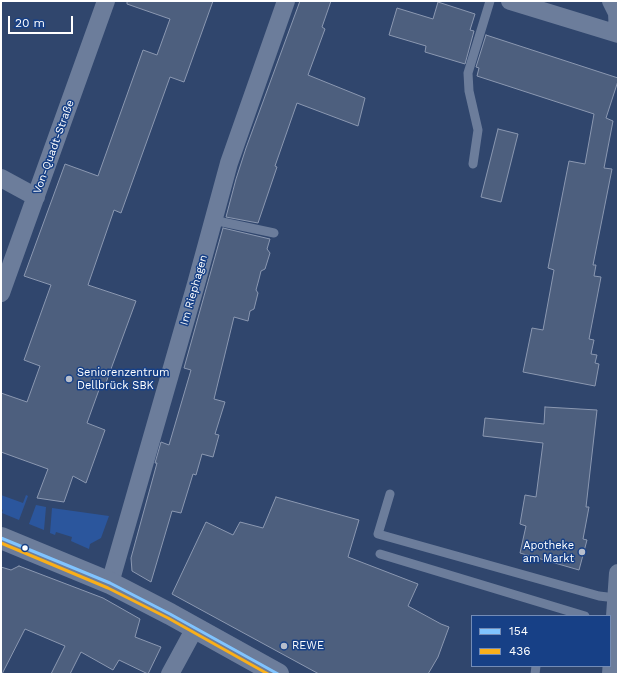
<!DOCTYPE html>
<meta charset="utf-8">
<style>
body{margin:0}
#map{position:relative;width:619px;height:675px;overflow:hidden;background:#30466d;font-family:"Work Sans",sans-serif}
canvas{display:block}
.frame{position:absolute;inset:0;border:2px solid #fff;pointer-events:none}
.legend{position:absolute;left:471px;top:615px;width:140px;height:52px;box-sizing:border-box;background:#174086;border:1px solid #748cb6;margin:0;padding:5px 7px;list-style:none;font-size:12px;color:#fff}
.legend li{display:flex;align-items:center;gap:8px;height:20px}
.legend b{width:20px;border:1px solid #748cb6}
.scale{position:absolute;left:8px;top:16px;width:65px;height:18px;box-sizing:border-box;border:2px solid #fff;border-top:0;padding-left:5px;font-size:12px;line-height:14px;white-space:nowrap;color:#fff;-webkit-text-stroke:3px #174086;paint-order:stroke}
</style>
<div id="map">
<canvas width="619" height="675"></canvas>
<div class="frame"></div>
<ul class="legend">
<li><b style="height:5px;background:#80c4ff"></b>154</li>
<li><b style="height:5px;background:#f9af1a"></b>436</li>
</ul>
<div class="scale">20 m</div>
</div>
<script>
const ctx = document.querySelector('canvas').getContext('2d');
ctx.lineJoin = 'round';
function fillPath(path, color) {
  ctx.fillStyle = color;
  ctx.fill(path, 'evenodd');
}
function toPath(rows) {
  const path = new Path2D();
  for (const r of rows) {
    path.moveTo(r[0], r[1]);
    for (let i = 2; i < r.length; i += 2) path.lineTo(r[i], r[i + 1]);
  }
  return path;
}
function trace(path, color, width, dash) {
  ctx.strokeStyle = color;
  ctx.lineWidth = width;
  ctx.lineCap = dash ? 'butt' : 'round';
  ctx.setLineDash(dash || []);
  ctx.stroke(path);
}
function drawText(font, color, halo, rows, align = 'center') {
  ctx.font = font + ' "Work Sans",sans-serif';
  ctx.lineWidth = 3;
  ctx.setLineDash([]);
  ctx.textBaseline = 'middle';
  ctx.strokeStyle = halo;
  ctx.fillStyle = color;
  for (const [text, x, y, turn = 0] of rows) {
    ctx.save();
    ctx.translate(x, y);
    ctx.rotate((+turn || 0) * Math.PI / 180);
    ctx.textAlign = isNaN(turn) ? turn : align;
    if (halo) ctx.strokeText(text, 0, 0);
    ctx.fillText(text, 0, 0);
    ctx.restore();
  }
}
fillPath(toPath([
 [1,495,23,503,26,495,28,496,19,520,2,513,3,510,1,509],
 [36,505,46,507,44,530,29,524],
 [52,508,109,516,101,538,90,544,89,549,71,541,72,537,56,532,55,535,50,533]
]), '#2b569d');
const building = toPath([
 [127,1,213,1,184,82,170,77,121,213,114,210,88,285,136,301,104,388,100,387,87,423,105,430,86,483,73,476,64,502,37,498,48,469,1,452,1,393,27,402,40,366,24,360,51,285,24,276,65,164,98,176,143,50,157,55,170,19,127,4,127,1],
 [300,1,331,1,322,27,325,29,308,75,365,98,358,126,297,103,275,166,277,167,258,223,226,217,236,179,246,148,300,1],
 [438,2,475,14,470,30,474,31,465,64,425,52,426,46,389,35,397,8,433,19,438,2],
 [486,35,618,78,618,81,606,118,613,121,604,168,612,169,593,265,596,265,594,276,601,277,589,339,594,340,591,354,597,355,595,363,599,364,595,386,523,372,532,328,543,330,554,270,548,268,569,161,585,164,594,114,477,76,479,68,476,67,486,35],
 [498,129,518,134,501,202,481,197,498,129],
 [223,228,270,239,267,249,270,253,265,269,261,271,259,279,256,290,258,293,254,309,250,311,248,321,234,317,214,399,225,402,215,434,219,435,213,457,202,454,196,475,193,474,181,513,172,511,151,582,132,571,131,558,157,463,155,463,161,442,169,445,191,370,184,368,223,228],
 [545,407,597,410,586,507,589,507,583,539,587,540,579,570,520,553,526,526,520,524,525,495,536,497,543,443,483,436,485,418,544,424,545,407],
 [276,497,359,520,348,557,418,584,408,606,441,624,449,627,438,657,428,674,319,674,172,594,206,522,233,535,240,522,263,528,276,497],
 [19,566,103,598,140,619,135,637,161,647,148,674,119,660,113,670,81,652,70,674,51,674,65,646,25,629,2,674,1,674,1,567,11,570,19,566]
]);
fillPath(building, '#4d5f7e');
trace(building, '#8b98b1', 1);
trace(toPath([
 [473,164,478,130,469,91,468,73,490,1],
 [213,220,274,233],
 [390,494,378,534,599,596,616,598],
 [380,554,585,616],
 [535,674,536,666]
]), '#6c7d9b', 9);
trace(toPath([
 [510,1,618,34],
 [611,1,617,13,618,33],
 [1,178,36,197],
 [1,293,106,1],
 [110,583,196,284,229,163,286,1],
 [170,674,195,628],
 [611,674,618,573]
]), '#6c7d9b', 18);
trace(toPath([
 [1,538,110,583,170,614,278,674]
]), '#6c7d9b', 22);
trace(toPath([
 [1,538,110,583,170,614,278,674]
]), '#80c4ff', 3);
trace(toPath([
 [1,543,108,588,168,618,268,674]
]), '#f9af1a', 3);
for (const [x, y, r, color] of [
 [69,379,4,"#b7becc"],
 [25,548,3.5,"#fff"],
 [582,552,4,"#b7becc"],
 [284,646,4,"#b7becc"]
]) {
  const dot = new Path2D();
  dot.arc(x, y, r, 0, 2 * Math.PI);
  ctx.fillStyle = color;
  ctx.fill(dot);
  trace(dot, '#174086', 1.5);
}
drawText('11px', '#fff', '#174086', [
 ["Von-Quadt-Straße",54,147,-70],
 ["Im Riephagen",194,290,-74]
]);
drawText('11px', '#fff', '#174086', [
 ["Seniorenzentrum",77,373],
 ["Dellbrück SBK",77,386],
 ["Apotheke",574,546,"right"],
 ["am Markt",574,559,"right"],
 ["REWE",292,646]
], 'left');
</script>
